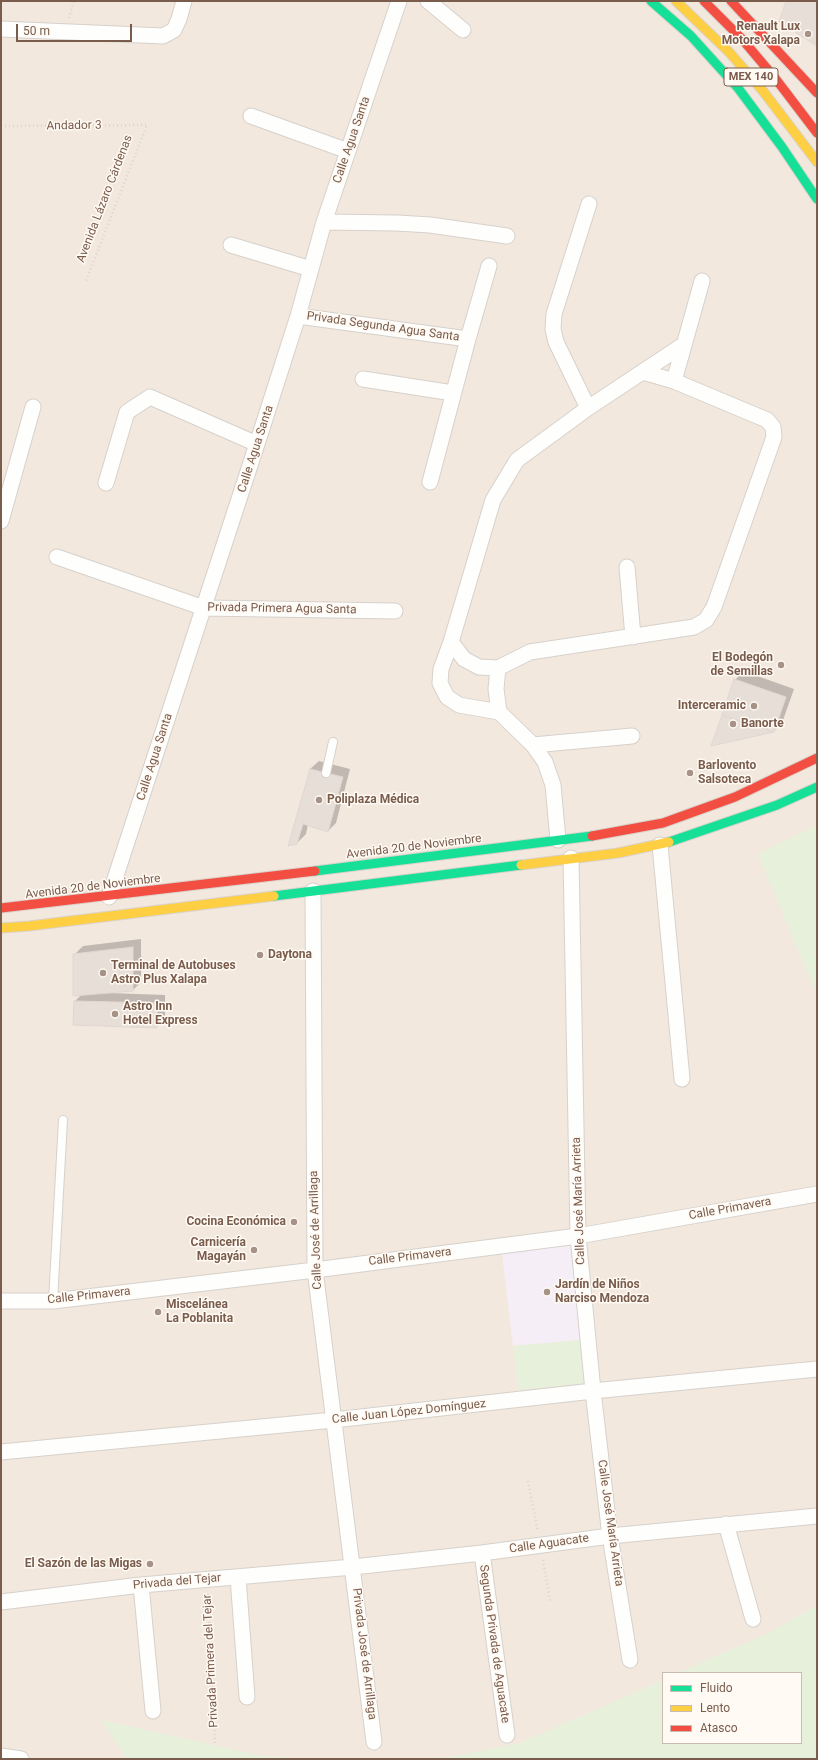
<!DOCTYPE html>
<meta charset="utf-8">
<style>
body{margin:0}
#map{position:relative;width:818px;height:1760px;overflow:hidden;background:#f9f5f0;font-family:Roboto,sans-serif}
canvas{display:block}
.frame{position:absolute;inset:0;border:2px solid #7a5c4d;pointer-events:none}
.legend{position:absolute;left:662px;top:1672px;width:140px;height:72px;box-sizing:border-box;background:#fffaf3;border:1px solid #cabbb1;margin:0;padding:5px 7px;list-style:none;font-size:12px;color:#7a5c4d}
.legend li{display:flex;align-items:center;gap:8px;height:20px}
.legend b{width:20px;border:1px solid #cabbb1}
.scale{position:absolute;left:16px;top:24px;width:116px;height:18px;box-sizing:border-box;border:2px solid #7a5c4d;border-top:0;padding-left:5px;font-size:12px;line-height:14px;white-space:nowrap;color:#7a5c4d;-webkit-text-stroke:3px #fffaf3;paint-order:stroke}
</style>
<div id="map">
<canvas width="818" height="1760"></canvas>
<div class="frame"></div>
<ul class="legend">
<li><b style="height:5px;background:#16e098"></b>Fluido</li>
<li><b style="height:5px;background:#ffcf43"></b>Lento</li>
<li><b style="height:5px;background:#f24e42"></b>Atasco</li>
</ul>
<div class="scale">50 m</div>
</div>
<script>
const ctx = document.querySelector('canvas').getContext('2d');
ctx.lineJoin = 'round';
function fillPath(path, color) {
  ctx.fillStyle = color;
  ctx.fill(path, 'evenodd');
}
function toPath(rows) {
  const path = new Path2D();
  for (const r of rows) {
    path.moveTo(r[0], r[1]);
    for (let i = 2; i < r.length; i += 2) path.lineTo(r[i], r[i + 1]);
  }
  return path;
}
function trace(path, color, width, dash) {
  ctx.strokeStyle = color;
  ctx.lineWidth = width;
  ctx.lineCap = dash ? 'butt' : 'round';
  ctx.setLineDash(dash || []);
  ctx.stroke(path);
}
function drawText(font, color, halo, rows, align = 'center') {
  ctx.font = font + ' Roboto,sans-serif';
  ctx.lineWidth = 3;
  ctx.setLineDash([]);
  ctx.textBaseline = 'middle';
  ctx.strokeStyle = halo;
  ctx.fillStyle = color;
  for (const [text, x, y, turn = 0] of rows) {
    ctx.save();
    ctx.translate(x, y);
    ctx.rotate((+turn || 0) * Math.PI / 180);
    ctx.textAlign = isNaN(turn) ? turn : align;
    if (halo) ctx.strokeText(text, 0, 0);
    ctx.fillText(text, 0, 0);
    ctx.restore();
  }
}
fillPath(toPath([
 [1,1,817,1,817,1759,1,1759],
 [663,1673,801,1673,801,1743,663,1743]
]), '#f2e8de');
fillPath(toPath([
 [583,1235,592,1339,513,1346,501,1245]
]), '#f6eef6');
fillPath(toPath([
 [817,825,817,996,758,854],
 [592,1339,596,1382,518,1390,513,1346],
 [817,1605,817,1759,438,1759,518,1744,663,1680,663,1743,801,1743,801,1673,678,1673,768,1633],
 [101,1720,258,1755,300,1759,127,1759]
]), '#e7f0db');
fillPath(toPath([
 [743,671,794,689,782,723,774,731,735,680],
 [319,761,350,769,336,823,328,831,308,824,306,834,297,843,310,769],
 [141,939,141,982,133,990,109,992,109,993,165,995,165,1019,156,1027,74,1024,75,1001,82,994,74,955,83,946]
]), '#0003');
const building = toPath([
 [786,1,817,1,817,46,779,22,786,1],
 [734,679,786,697,774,732,722,715,734,679],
 [722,715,774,732,711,746,722,715],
 [310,769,343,777,328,832,303,824,297,844,288,846,310,769],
 [133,947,133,991,73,996,73,954,133,947],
 [74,1001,157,1003,157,1028,73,1025,74,1001]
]);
fillPath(building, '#e6ded7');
trace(building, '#e2d8d2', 1);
const lane = toPath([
 [326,773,333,742],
 [53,1301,63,1120]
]);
const street = toPath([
 [428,1,463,30],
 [1,29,163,36,174,30,179,19,184,1],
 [251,116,348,151],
 [324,222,397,223,430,225,507,236],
 [231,245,311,269],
 [298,316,468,339],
 [363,379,453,393],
 [674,381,702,281],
 [588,408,556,342,553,329,554,314,589,204],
 [430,482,468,339,489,266],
 [106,483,127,412,150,397,257,444],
 [1,521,33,407],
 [57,557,204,608,395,611],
 [627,567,633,637],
 [451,642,464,659,479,667,498,668,530,652,694,627,706,620,714,607,774,437,773,427,767,420,674,381,643,372],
 [498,668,496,689,499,712],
 [533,745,632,736],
 [558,840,553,785,545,762,533,745,499,712,459,705,447,697,440,683,441,669,451,642,493,500,517,460,588,408,683,345],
 [660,845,682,1079],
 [571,858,578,1236,593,1391,610,1536,630,1660],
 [313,891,315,1270,374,1742],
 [109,897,257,444,298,316,324,222,399,1],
 [1,1301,53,1301,315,1270,578,1236,817,1194],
 [1,1452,334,1420,593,1391,817,1369],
 [726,1524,753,1619],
 [482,1553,507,1735],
 [238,1577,247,1697],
 [141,1585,153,1711],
 [1,1602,141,1585,353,1567,482,1553,610,1536,817,1516],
 [1,1756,21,1759]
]);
const fast = toPath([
 [651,1,691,36,738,88,782,147,817,199],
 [669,842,777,805,817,787],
 [315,871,592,836],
 [274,896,521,865]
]);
const slow = toPath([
 [676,1,729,52,763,91,817,162],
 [521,865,618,853,669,842],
 [1,928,29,926,274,896]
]);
const jam = toPath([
 [704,1,742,39,775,78,817,133],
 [731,1,817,93],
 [592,836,663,823,735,797,817,758],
 [1,908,315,871]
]);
trace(lane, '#d7d1cb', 10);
trace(street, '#d7d1cb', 17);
trace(fast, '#d9d2cb', 11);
trace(slow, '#d9d2cb', 11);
trace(jam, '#d9d2cb', 11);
trace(toPath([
 [69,18,74,1],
 [1,126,147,125,86,281],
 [528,1481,538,1532],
 [543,1560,550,1601],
 [208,1594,215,1743]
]), '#dcd5d0', 2.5, [1, 3]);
trace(lane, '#fefefd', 8);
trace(street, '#fefefd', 15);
trace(fast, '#16e098', 9);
trace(slow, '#ffcf43', 9);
trace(jam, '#f24e42', 9);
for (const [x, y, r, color] of [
 [808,34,4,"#a69286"],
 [781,665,4,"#a69286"],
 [754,706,4,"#a69286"],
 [733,724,4,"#a69286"],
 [690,773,4,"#a69286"],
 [319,800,4,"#a69286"],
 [260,955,4,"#a69286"],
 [103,973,4,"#a69286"],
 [115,1014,4,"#a69286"],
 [294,1222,4,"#a69286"],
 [254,1250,4,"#a69286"],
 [547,1292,4,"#a69286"],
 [158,1312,4,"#a69286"],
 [150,1564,4,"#a69286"]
]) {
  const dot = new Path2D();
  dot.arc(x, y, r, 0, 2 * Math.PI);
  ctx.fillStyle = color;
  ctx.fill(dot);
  trace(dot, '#fffaf3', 1.5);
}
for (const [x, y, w] of [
 [751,77,54]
]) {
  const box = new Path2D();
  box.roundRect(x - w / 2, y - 9, w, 18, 3);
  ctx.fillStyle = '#fffaf3';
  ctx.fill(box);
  trace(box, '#7a5c4d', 1);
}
drawText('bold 11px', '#7a5c4d', null, [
 ["MEX 140",751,77]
]);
drawText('bold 12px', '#7a5c4d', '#fffaf3', [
 ["Renault Lux",800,27,"right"],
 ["Motors Xalapa",800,41,"right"],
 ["El Bodegón",773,658,"right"],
 ["de Semillas",773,672,"right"],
 ["Interceramic",746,706,"right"],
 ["Banorte",741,724],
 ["Barlovento",698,766],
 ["Salsoteca",698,780],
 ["Poliplaza Médica",327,800],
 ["Daytona",268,955],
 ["Terminal de Autobuses",111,966],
 ["Astro Plus Xalapa",111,980],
 ["Astro Inn",123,1007],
 ["Hotel Express",123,1021],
 ["Cocina Económica",286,1222,"right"],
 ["Carnicería",246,1243,"right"],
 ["Magayán",246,1257,"right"],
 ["Jardín de Niños",555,1285],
 ["Narciso Mendoza",555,1299],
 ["Miscelánea",166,1305],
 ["La Poblanita",166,1319],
 ["El Sazón de las Migas",142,1564,"right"]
], 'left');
drawText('12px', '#7a5c4d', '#fffaf3', [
 ["Andador 3",74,126,-1],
 ["Calle Agua Santa",352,140,-71],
 ["Avenida Lázaro Cárdenas",105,199,-69],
 ["Privada Segunda Agua Santa",383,327,8],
 ["Calle Agua Santa",256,449,-72],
 ["Privada Primera Agua Santa",282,609,1],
 ["Calle Agua Santa",155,757,-72],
 ["Avenida 20 de Noviembre",414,847,-7],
 ["Avenida 20 de Noviembre",93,887,-7],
 ["Calle José María Arrieta",579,1201,-92],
 ["Calle Primavera",730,1209,-10],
 ["Calle José de Arrillaga",316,1230,-92],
 ["Calle Primavera",410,1257,-7],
 ["Calle Primavera",89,1296,-6],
 ["Calle Juan López Domínguez",409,1412,-6],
 ["Calle José María Arrieta",610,1523,82],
 ["Calle Aguacate",549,1544,-8],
 ["Privada del Tejar",177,1582,-5],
 ["Segunda Privada de Aguacate",494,1644,82],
 ["Privada José de Arrillaga",364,1654,83],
 ["Privada Primera del Tejar",211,1661,-93]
]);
</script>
